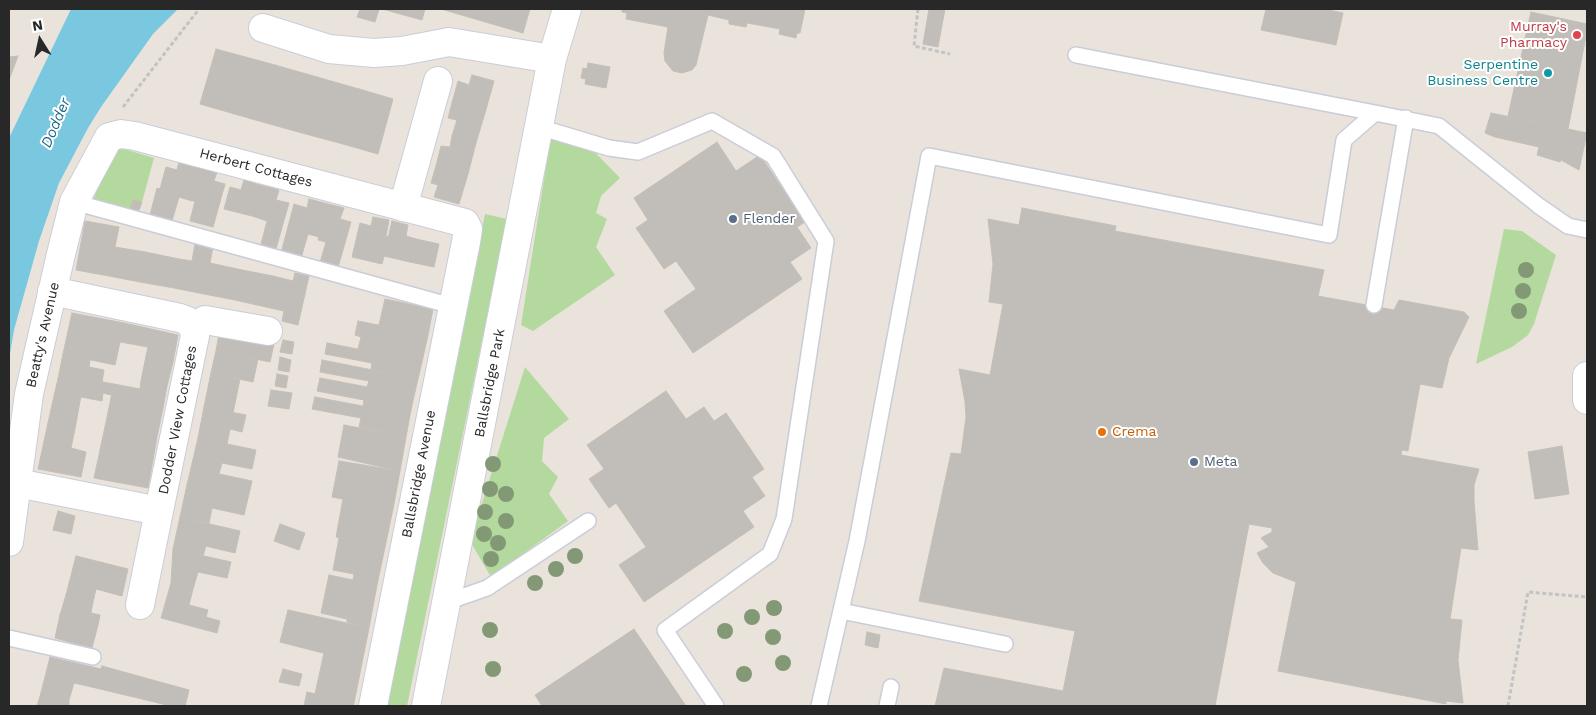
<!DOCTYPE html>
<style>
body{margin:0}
#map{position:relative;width:1596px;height:715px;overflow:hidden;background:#e9e3dc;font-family:"Work Sans",sans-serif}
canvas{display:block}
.frame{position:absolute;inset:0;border:10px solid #282828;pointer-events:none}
.north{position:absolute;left:15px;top:15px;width:50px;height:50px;-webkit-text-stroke:4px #fff;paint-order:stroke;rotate:350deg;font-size:14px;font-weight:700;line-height:20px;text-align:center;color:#282828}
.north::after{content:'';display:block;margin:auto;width:18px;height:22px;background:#282828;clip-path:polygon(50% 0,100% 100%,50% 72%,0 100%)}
</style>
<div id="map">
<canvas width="1596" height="715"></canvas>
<div class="frame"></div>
<div class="north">N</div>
</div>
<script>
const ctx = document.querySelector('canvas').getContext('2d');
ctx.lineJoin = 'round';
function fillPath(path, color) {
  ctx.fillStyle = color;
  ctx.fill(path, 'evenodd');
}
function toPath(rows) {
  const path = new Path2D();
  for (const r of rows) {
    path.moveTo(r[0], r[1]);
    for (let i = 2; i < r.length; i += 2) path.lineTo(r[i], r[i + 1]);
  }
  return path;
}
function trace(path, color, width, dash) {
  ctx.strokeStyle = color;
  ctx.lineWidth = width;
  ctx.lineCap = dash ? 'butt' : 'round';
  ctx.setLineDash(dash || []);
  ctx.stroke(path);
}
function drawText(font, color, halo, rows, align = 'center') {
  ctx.font = font + ' "Work Sans",sans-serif';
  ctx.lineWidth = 4;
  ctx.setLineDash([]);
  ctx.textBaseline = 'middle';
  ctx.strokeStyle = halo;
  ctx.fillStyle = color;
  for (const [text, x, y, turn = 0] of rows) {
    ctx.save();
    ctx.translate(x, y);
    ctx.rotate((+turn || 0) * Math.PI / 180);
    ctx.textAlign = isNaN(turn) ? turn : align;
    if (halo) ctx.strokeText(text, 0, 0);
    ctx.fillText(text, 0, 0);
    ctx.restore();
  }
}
fillPath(toPath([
 [551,135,583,140,620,178,601,196,596,213,607,219,596,247,615,275,533,331,521,325],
 [124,149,154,158,142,202,133,200,129,211,93,200,113,150],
 [485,214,507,219,407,706,386,706,437,447],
 [1504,229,1522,231,1556,255,1534,324,1528,335,1512,347,1476,364],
 [525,367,569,419,544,438,542,461,558,477,549,494,568,521,491,577,470,541]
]), '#b4d99e');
fillPath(toPath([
 [71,9,178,9,153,34,101,107,88,128,59,183,39,241,14,330,9,360,9,138]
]), '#7ac8df');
const building = toPath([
 [360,9,379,9,375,22,357,17,360,9],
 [382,9,425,9,422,20,382,9],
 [441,9,530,9,523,33,441,9],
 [622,9,805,9,800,33,797,33,796,38,779,34,780,29,747,23,746,27,729,24,729,20,708,15,696,65,692,70,682,73,673,71,665,61,664,53,668,27,626,19,627,13,622,12,622,9],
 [929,9,945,9,938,47,923,44,929,9],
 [1266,9,1324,9,1343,13,1336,45,1261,30,1266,9],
 [1531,12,1587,24,1587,31,1568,129,1508,116,1531,12],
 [216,49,275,65,259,121,200,104,216,49],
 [18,56,9,80,9,57,18,56],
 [588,63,610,67,606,88,585,84,586,79,581,78,583,68,587,69,588,63],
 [275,65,317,77,302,133,259,121,275,65],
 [472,75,494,81,485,113,452,103,458,81,469,85,472,75],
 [317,77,359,89,343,144,302,133,317,77],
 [359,89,393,99,378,154,343,144,359,89],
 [452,103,485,113,476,143,452,136,457,120,448,118,452,103],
 [1491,113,1587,133,1579,170,1561,160,1560,162,1537,155,1539,147,1495,137,1485,133,1491,113],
 [452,136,476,143,468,174,436,166,441,146,450,147,452,136],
 [717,142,736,171,760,155,805,222,797,227,811,248,790,262,802,279,693,353,664,311,696,289,676,261,664,269,636,228,648,220,634,198,717,142],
 [179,162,201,168,192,201,179,197,172,221,150,215,157,188,160,189,166,167,177,170,179,162],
 [436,166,468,174,459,204,434,197,438,185,431,183,436,166],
 [201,168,217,172,214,181,225,184,213,227,190,221,195,201,192,201,201,168],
 [244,180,260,185,252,216,224,209,230,187,241,190,244,180],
 [260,185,279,190,276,200,289,203,275,252,260,248,267,221,252,216,260,185],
 [309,199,328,204,319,237,308,234,301,258,281,253,294,204,307,208,309,199],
 [133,200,142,202,138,213,129,211,133,200],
 [328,204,344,208,340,219,351,222,337,271,319,266,326,242,318,240,328,204],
 [1022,208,1116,226,1115,231,1324,270,1318,296,1394,310,1399,300,1464,312,1469,317,1449,358,1442,388,1420,384,1408,451,1402,450,1401,455,1479,469,1474,485,1474,501,1478,550,1461,548,1450,619,1462,620,1458,660,1463,703,1446,701,1446,704,1278,671,1296,582,1273,573,1263,563,1257,553,1269,547,1261,538,1272,532,1272,528,1249,524,1215,706,935,706,944,668,1063,691,1075,631,919,601,951,453,961,454,966,417,965,402,959,369,990,375,1003,304,989,302,993,264,988,219,1019,225,1022,208],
 [373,217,389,220,386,236,389,237,382,264,352,257,360,223,371,226,373,217],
 [85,221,119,227,109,276,76,270,85,221],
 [392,221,408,225,406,236,416,239,410,262,384,256,392,221],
 [416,239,439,244,434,267,410,262,416,239],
 [195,244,213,247,204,294,174,288,179,259,192,261,195,244],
 [115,247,145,252,140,282,109,276,115,247],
 [145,252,179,259,174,288,140,282,145,252],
 [210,263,242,270,235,300,204,294,210,263],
 [242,270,273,276,266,307,235,300,242,270],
 [295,273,309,276,298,325,282,321,284,311,266,307,273,276,293,281,295,273],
 [385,299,433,309,428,335,379,325,385,299],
 [72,313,124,323,120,342,68,331,72,313],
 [358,321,428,335,422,362,358,349,361,337,355,335,358,321],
 [124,323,178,335,173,362,146,356,148,347,120,342,124,323],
 [220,328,275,339,270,362,216,351,220,328],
 [68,331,120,342,115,365,63,354,68,331],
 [283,340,294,342,292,354,280,352,283,340],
 [327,343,422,362,418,379,371,369,372,363,325,354,327,343],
 [216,351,258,359,253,382,211,373,216,351],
 [63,354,90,360,89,367,104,370,102,382,59,374,63,354],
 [146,356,173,362,167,386,141,381,146,356],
 [280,357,291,360,289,372,278,370,280,357],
 [322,360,418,379,414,396,367,387,369,381,320,372,322,360],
 [211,373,240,379,233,413,204,407,211,373],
 [59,374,114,384,111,395,103,393,102,401,81,397,80,401,54,396,59,374],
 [277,374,288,376,286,388,275,386,277,374],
 [320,378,414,396,410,415,363,406,364,400,317,391,320,378],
 [141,381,167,386,163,408,111,398,114,384,140,389,141,381],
 [271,390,292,393,289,409,268,406,271,390],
 [666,391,686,419,704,407,714,421,726,413,764,469,752,477,765,496,743,511,754,527,644,602,619,565,646,547,616,503,609,508,589,479,604,469,587,445,666,391],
 [54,396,80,401,75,429,48,423,54,396],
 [315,397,410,415,406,437,359,427,361,418,312,409,315,397],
 [111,398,163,408,157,437,105,427,111,398],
 [204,407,246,415,242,432,230,429,227,444,198,438,204,407],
 [48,423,75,429,71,448,86,452,81,477,38,469,48,423],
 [344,425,406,437,400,471,338,457,344,425],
 [105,427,157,437,153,460,100,450,105,427],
 [198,438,256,450,252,469,222,463,219,474,191,468,198,438],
 [1562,446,1569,494,1535,499,1528,452,1562,446],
 [100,450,153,460,148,488,94,478,100,450],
 [339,461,400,471,393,509,332,497,339,461],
 [191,468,252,481,248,498,187,485,191,468],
 [187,485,248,498,244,515,212,508,209,523,180,517,187,485],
 [343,499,393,509,385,547,336,537,343,499],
 [58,511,75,516,71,534,53,530,58,511],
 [180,517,240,531,235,553,206,546,203,556,173,549,180,517],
 [280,524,305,533,299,550,274,541,280,524],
 [339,538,385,547,377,585,353,580,354,574,333,570,339,538],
 [173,549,231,562,227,578,198,572,193,589,171,583,173,549],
 [76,556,128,569,122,596,96,589,93,602,66,595,76,556],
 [329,575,377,585,369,628,347,622,347,619,321,613,329,575],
 [171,583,193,589,189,605,208,610,206,617,220,621,217,633,161,618,171,583],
 [66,595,93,602,91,613,100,615,98,625,60,615,66,595],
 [288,610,369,628,362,663,280,642,288,610],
 [60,615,98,625,92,648,55,638,60,615],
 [634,629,686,706,542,706,535,695,634,629],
 [867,632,880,635,878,648,865,645,867,632],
 [324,653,362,663,354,703,315,694,324,653],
 [50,657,101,669,96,688,74,683,69,700,41,693,50,657],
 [102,666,189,690,185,706,171,706,96,688,102,666],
 [283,669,302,674,299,686,279,682,283,669],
 [307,692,354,703,353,706,304,706,307,692],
 [41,693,69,700,69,706,37,706,41,693]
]);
fillPath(building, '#c1bdb8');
trace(building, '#c4beb6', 1);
const lane = toPath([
 [1076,55,1375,113],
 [539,127,609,148,638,152,712,121,773,156,826,241,784,519,770,554,665,630,716,706],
 [74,202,452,306],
 [1374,305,1406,118],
 [447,602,487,588,588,521],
 [841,611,1005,644],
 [9,638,93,657],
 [819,706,857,541,929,156,1329,235,1344,140,1375,113,1439,126,1539,206,1568,226,1587,230],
 [887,706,891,687]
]);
const street = toPath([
 [263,28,329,49,374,53,402,51,449,42,552,59],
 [403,207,438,81],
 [194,329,205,320,268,331],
 [17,483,159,511,195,336,194,329,188,321,180,318,52,291],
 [9,542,29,394,61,254,74,202,109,137,121,134,135,136,465,223,468,229,466,242,373,706],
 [140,605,159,511],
 [426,706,552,59,567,9]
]);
const secondary = toPath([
 [1587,376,1587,400]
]);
trace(lane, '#cacdd8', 18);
trace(street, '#cacdd8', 30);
trace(secondary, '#cacdd8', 30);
trace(toPath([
 [918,9,914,46,950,54],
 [123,107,199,9],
 [1508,706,1528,592,1587,597]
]), '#c3c3c3', 3, [4, 2.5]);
trace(lane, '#fff', 15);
trace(street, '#fff', 28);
trace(secondary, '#fff', 28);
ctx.fillStyle = '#839976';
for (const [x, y] of [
 [1526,270],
 [1523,291],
 [1519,311],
 [493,464],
 [490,489],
 [506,494],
 [485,512],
 [506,521],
 [484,534],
 [498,543],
 [575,556],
 [491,559],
 [556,569],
 [535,583],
 [774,608],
 [752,617],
 [490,630],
 [725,631],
 [773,637],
 [783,663],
 [493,669],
 [744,674]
]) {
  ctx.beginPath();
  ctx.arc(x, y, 8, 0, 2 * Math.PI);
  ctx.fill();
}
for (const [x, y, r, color] of [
 [1577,35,5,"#e0444e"],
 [1548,73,5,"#0f9aa8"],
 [733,219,5,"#5c6f8a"],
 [1102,432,5,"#e8710a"],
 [1194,462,5,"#5c6f8a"]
]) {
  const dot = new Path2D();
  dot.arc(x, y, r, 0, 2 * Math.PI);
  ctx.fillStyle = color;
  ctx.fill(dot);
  trace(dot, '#fff', 2);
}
drawText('14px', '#be3a42', '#fff', [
 ["Murray's",1567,27],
 ["Pharmacy",1567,43]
], 'right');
drawText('14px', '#0d838f', '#fff', [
 ["Serpentine",1538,65],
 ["Business Centre",1538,81]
], 'right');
drawText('14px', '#282828', '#fff', [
 ["Herbert Cottages",256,168,15],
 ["Beatty's Avenue",43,335,-77],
 ["Ballsbridge Park",490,383,-79],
 ["Dodder View Cottages",178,420,-79],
 ["Ballsbridge Avenue",419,474,-79]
]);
drawText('14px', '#4e5e75', '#fff', [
 ["Flender",743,219],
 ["Meta",1204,462]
], 'left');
drawText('14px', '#c56008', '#fff', [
 ["Crema",1112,432]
], 'left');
drawText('italic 15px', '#1d6688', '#fff', [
 ["Dodder",56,123,-67]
]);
</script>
